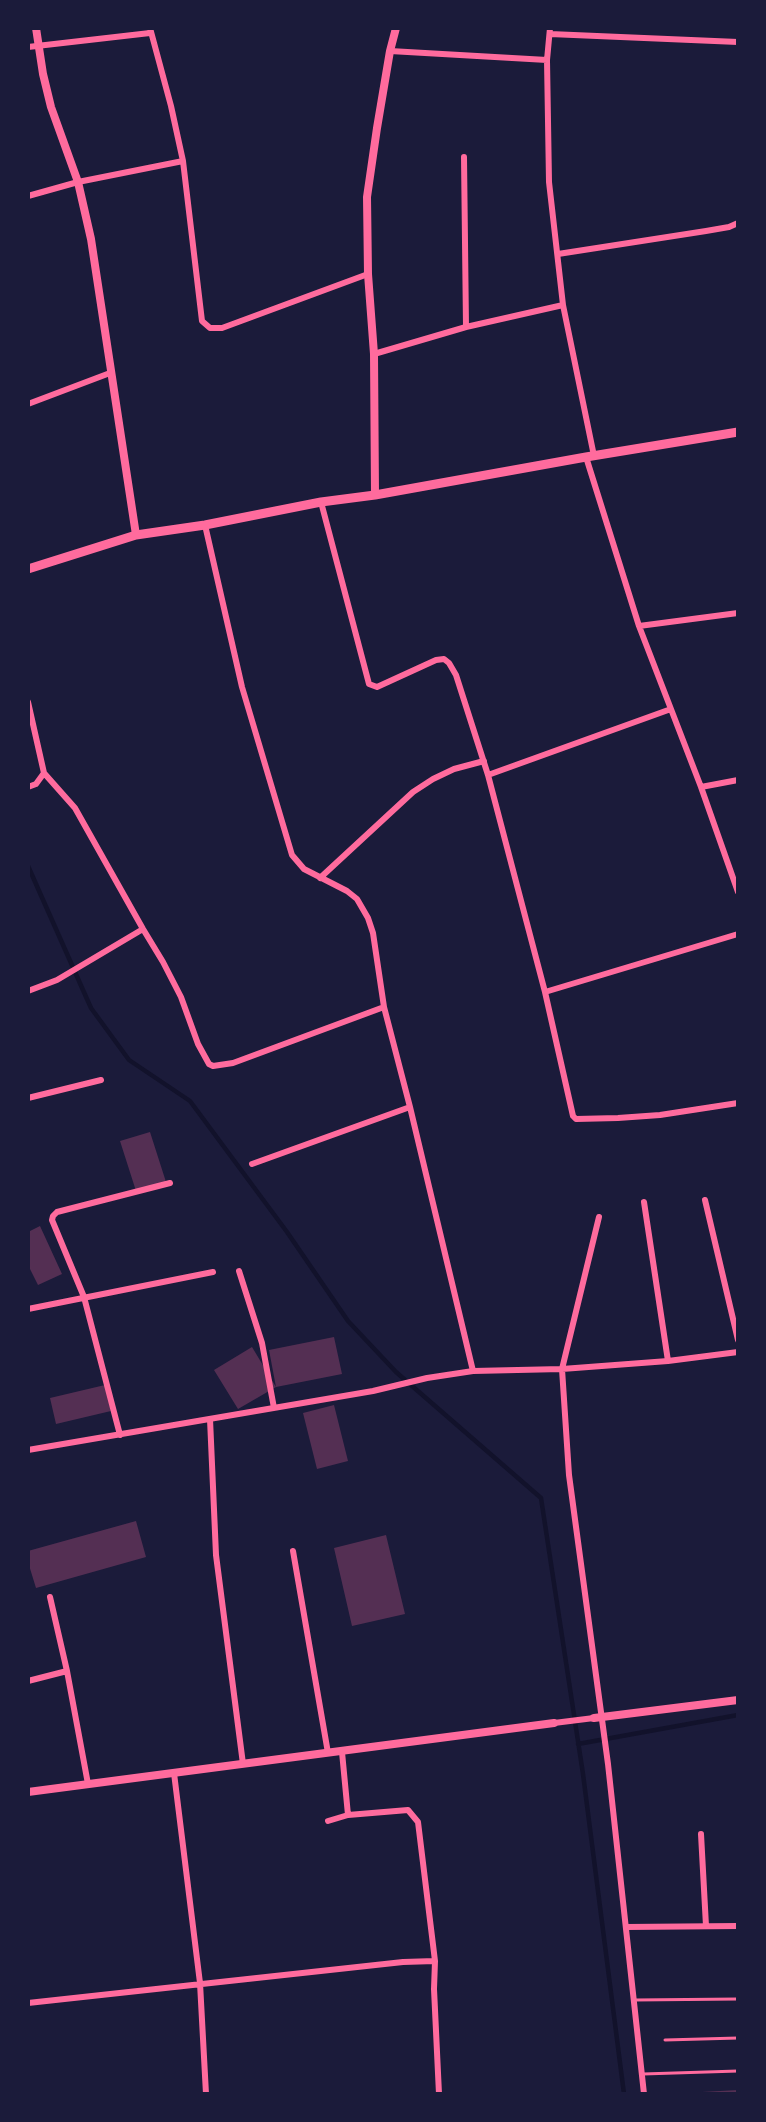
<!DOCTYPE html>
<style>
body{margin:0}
#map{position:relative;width:766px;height:2122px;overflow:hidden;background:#1b1b3a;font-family:"IBM Plex Sans",sans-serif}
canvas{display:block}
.frame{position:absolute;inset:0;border:30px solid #1b1b3a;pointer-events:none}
</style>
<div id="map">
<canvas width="766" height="2122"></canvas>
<div class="frame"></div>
</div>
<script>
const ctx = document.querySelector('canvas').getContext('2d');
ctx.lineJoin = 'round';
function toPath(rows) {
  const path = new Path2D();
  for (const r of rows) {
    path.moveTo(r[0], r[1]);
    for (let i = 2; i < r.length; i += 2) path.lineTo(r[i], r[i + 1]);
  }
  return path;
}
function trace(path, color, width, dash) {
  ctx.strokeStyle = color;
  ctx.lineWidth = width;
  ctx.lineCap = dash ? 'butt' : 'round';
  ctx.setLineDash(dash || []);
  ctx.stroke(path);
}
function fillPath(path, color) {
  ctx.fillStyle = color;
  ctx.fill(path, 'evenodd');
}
trace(toPath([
 [28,866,91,1008,129,1060,190,1101,287,1232,348,1321,396,1372,541,1498,583,1774,624,2094],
 [578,1744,738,1715]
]), '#12122b', 4.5);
fillPath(toPath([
 [150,1132,166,1182,136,1191,120,1141],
 [40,1226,62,1274,38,1285,28,1265,28,1232],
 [334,1337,342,1374,276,1387,238,1409,214,1370,252,1347,276,1387,269,1350],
 [105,1385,111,1411,56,1424,50,1398],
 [334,1405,348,1461,317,1469,303,1413],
 [136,1521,146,1557,36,1588,28,1562,28,1551],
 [386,1535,405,1614,352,1626,334,1548],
 [738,2090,738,2094,702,2094,702,2092]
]), '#542f53');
trace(toPath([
 [635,2000,738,1999],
 [665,2040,738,2038],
 [643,2074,738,2071]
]), '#ff6b9d', 3);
trace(toPath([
 [150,28,171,106,183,161,202,321,210,328,222,328,368,274],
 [550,28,547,60,549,182,563,305,594,456],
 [550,34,738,42],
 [28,47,150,33],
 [390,51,547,60],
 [464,157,466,327],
 [28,196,78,182,183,161],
 [558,254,706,231,729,227,738,223],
 [374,354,466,327,563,305],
 [28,404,110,373],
 [586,457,639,626,701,787,738,892],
 [321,502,369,684,377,687,436,660,444,659,449,663,456,675,488,775,545,992,573,1116,576,1119,618,1118,660,1115,738,1103],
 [205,525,242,687,292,855,304,869,347,891,357,899,368,918,373,933,384,1007,410,1107,473,1371],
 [639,626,738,613],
 [28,702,44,773,75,808,143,929,163,962,181,997,198,1044,209,1064,213,1066,233,1063,384,1007],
 [488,775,671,709],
 [28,787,36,784,44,773],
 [701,787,738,780],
 [320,878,413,792,433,779,454,769,484,761],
 [28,991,57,980,143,929],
 [545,992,738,934],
 [28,1098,101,1080],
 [252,1164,410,1107],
 [705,1200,738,1340],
 [644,1202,668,1361],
 [599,1217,562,1369,569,1475,608,1764,644,2094],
 [239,1271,262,1343,274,1408],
 [28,1309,213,1272],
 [210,1419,216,1555,243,1764],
 [120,1435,84,1297,52,1220,53,1216,57,1212,170,1183],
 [28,1450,373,1391,427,1378,473,1371,562,1369,668,1361,738,1352],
 [293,1551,328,1753],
 [50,1597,67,1671],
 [28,1681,67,1671,88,1784],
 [554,1723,594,1718],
 [342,1752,348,1815],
 [174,1773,200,1983,206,2094],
 [328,1821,348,1815,408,1810,418,1822,435,1961],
 [701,1834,706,1926],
 [626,1927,738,1926],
 [28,2003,403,1962,435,1961,434,1989,439,2094]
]), '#ff6b9d', 6);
trace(toPath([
 [36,28,43,74,51,107,78,182,91,239,136,535],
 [375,495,374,354,368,274,367,197,377,128,390,51,396,28],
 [594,1718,738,1700],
 [28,1792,554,1723]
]), '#ff6b9d', 8);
trace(toPath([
 [28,569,136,535,205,525,321,502,375,495,586,457,738,432]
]), '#ff6b9d', 9);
</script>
